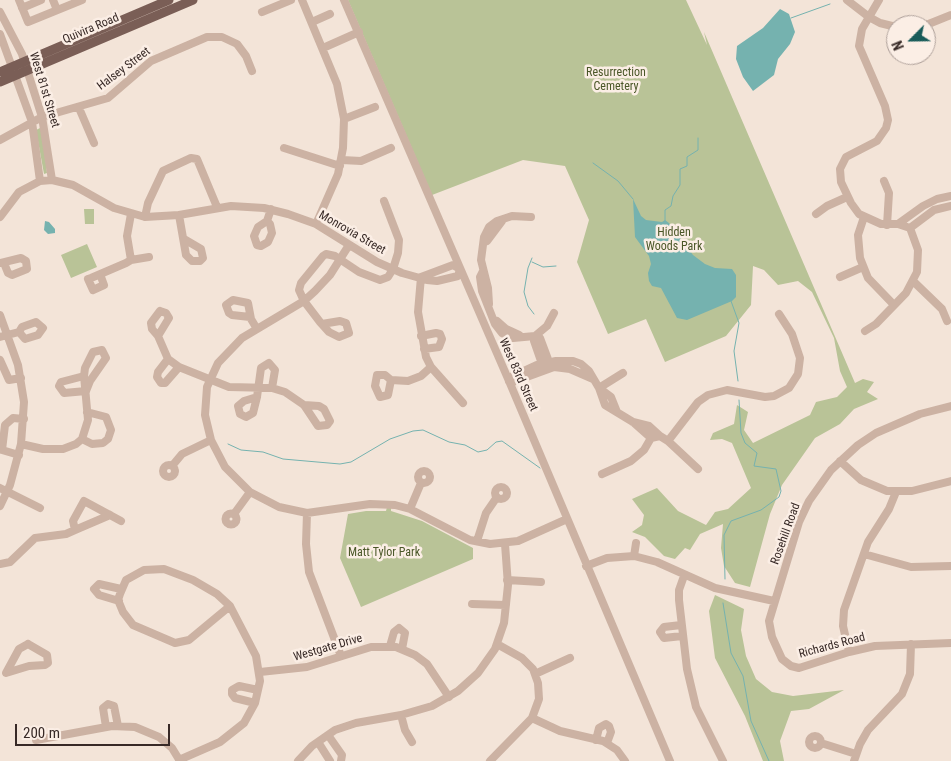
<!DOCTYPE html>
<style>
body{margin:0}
#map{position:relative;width:951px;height:761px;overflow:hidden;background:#f3e4d8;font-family:"Roboto Condensed",sans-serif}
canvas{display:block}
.north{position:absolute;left:886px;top:15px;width:50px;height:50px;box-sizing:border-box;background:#fbeee5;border:1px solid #ad9f99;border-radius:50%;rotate:247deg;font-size:14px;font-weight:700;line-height:20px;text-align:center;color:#372926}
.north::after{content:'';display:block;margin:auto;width:18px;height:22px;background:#185b59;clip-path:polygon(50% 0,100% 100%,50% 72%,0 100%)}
.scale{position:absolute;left:15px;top:724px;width:155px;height:22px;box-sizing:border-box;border:2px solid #372926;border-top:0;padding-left:6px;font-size:15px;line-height:18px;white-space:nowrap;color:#372926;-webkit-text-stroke:4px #fbeee5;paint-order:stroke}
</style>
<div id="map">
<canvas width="951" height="761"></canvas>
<div class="north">N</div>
<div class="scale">200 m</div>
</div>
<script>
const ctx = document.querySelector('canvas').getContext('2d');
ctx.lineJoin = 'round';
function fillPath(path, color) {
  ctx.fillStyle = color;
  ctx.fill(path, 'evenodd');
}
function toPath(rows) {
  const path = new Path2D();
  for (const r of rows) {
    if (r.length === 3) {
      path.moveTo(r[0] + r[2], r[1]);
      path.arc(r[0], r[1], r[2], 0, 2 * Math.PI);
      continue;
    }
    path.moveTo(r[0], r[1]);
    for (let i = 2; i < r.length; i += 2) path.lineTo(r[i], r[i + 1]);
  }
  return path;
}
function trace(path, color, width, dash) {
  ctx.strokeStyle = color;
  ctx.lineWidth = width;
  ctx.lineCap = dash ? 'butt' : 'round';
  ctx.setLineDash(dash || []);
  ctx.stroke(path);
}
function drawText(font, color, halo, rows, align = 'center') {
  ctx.font = font + ' "Roboto Condensed",sans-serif';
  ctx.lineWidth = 5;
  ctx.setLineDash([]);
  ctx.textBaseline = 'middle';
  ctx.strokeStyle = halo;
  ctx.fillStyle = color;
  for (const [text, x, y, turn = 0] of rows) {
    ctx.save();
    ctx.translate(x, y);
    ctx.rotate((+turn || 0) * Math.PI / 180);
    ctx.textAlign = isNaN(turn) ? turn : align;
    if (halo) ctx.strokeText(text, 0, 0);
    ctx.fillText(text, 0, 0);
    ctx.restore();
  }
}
fillPath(toPath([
 [348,0,686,0,707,45,704,32,855,383,863,379,874,382,867,392,878,399,854,409,840,424,815,438,782,485,770,514,750,587,735,583,724,566,721,548,723,524,700,534,690,550,685,548,675,559,664,556,645,537,632,532,642,525,644,515,632,499,657,488,678,511,706,525,715,512,728,509,751,488,732,443,722,439,710,440,713,433,734,424,737,405,748,412,744,430,753,443,810,415,816,402,837,397,847,387,840,371,834,338,812,292,798,281,778,285,764,270,753,266,751,305,726,336,665,362,646,319,608,334,577,262,589,220,565,166,523,160,432,195],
 [42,127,47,173,44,174,36,130],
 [84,209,94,209,94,224,85,224],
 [87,244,97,267,71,278,61,255],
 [387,507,391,508,391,511,422,521,473,548,473,559,361,607,340,558,348,514,366,511,386,511],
 [715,595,744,609,741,630,746,656,756,679,772,692,793,696,844,690,809,709,791,711,780,741,784,761,763,761,745,716,715,658,709,611]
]), '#b9c397');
fillPath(toPath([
 [780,9,789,14,795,32,790,44,778,59,774,75,753,91,743,77,736,59,737,46,763,28],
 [633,199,641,216,646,220,662,222,665,220,669,223,693,255,705,264,715,268,732,269,736,275,736,297,732,301,687,320,677,318,661,288,652,286,649,281,648,273,651,264,649,256,635,237],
 [45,221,49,222,55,229,55,233,48,234,44,230]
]), '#75b2af');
trace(toPath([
 [791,18,830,4],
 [593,163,618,181,633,199],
 [665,221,665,210,671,206,673,196,680,185,680,169,687,166,687,157,698,150,698,138],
 [532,258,528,268,524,292,528,306,534,314],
 [532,262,543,267,556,266],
 [731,301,739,323,734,351,738,381],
 [228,444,241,450,263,452,283,459,340,464,351,462,390,439,413,431,423,430,449,442,465,445,478,452,487,450,496,442,502,441,540,468],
 [725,579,724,535,731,521,761,510,779,497,781,491,776,469,754,466,757,453,745,443,741,433,739,400],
 [723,603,731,653,743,676,751,721,769,761]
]), '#75b2af', 1);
trace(toPath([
 [19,0,28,22,82,0],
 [53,0,57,10],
 [302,0,337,84,344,119,343,148,338,174,316,224],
 [344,0,509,381,670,761],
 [847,0,869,17,880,23,896,27],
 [879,0,862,29,859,46,885,106,888,120,886,128,877,141,846,157,840,169,841,182,851,203,859,214,881,224,898,224,923,206,937,199,951,196],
 [22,8,41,0],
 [0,12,22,54,42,117,52,180],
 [262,12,291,0],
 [312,22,330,14],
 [926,25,951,15],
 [0,34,32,122,40,181],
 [323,48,359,32],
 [79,108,94,143],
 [344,119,375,107],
 [0,140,42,117,108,98,151,61,207,37,222,37,237,44,246,56,252,71],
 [284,148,340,166],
 [342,160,361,161,391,148],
 [884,181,889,193,887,225],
 [816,214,827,206,847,197],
 [179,215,186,255,192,261,200,261,203,258,201,249,184,239],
 [0,217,19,192,40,181,52,180,73,185,114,208,145,217,179,215,231,206,264,208,288,214,316,224,377,262,402,273,427,280,437,281,458,276,460,269,453,265,421,277],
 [145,217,148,203,163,171,191,158,197,159,217,207],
 [864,217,858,235,860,258,868,278,894,305],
 [267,221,270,224,272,233,268,242,261,246,257,245,254,236,258,227,267,221,271,209],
 [910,228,934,210,951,206],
 [487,241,502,221],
 [349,245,330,275,315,291,304,301,242,338,218,363,207,387,205,415,211,440,225,467,250,492,279,507,307,513,370,504,395,505,410,509,470,540,490,544,518,541,567,519],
 [131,260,149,257],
 [0,263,21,258,26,261,27,269,12,275,8,273,4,263],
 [483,271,480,277,482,291,495,324,502,333,513,338,535,336,547,326,554,313],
 [100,274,104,285,93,290,88,279,91,278,126,263,131,260,127,236,131,214],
 [421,277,418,312,426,357,431,367,463,403],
 [840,277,863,267],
 [913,281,942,309,947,321],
 [489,304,488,288,481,260,484,237,489,227,497,221,512,216,531,217],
 [160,311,166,313,169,318,158,336,152,329,151,323,160,311],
 [0,315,18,365,24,402,21,444,10,485,0,506],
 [250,317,232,315,229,313,226,305,233,300,248,303,251,319,257,329],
 [497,321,506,329,519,335],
 [322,324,340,321,346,323,349,333,339,337,329,332,320,322,304,301,299,290,301,283,323,256,326,254,335,256,359,272,380,280,388,277,393,269,398,253,399,240,384,201],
 [865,331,876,324,906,293,917,272,918,250,910,228,898,224],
 [158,336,168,359,179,367,229,387,272,388,285,392,304,405,318,426,327,425,330,421,324,409,319,406,304,405],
 [421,336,436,333,440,334,442,339,439,347,424,349],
 [535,336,540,338,549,362,547,368,542,364,534,341,535,336],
 [0,337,19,332,22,327,36,322,43,328,38,335,25,339,19,332],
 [168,359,158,372,157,377,161,383,165,383,179,367],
 [0,360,9,380,21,378],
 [84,376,61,382,59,386,64,393,86,391],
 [391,380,388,395,380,397,375,386,377,375,385,375,391,380,408,381,421,376,431,367],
 [509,381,511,377,537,365,556,361,573,361,581,364,589,371,599,388,611,397,617,412],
 [509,381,513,382,554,367,570,369,593,379],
 [599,388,605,405,633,422,651,438],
 [599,388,623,373],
 [257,397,261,368,269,363,275,370,272,388],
 [257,397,253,413,246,417,240,414,238,406,244,401,257,397],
 [951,406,920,414,876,433,858,445,831,470,809,501,799,522,769,621,772,637,782,659,791,666,799,668,849,652,875,646,951,643],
 [633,422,649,426,660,436],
 [651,438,660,436,668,441,698,469],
 [82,439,92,444,103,443,108,439,111,430,106,417,87,412],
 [668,441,698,402,708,395,727,390,765,397,774,396,789,388,798,374,800,358,792,334,779,314],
 [21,444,43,449,63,449,76,444,82,439,88,420,84,376,85,368,93,352,102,350,106,358,90,381,86,391],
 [19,455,2,450,5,425,13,418,24,419],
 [840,461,861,480,887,491,912,491,951,481],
 [169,471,6],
 [172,466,182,454,211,440],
 [424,477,6],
 [602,474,631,461,644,450,651,438],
 [501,493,6],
 [0,488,40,508],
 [410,509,421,483],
 [307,513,306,544,309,572,341,656],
 [231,519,5.5],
 [234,514,250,492],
 [110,515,75,530,73,521,84,501,121,521],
 [477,541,486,513,497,497],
 [864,554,911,567,951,566],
 [634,556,636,543],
 [0,564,10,562,35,538,66,534,75,530],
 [586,566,607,558,634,556,657,562,715,588,774,601],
 [684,576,679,590,679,600,687,669,696,707,723,761],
 [507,580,541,582],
 [119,601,99,595,94,589,99,584,121,589],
 [472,604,506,605],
 [681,625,664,627,660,632,664,638,682,636],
 [28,644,47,655,48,663,45,665,29,666,6,673,19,649,28,644],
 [390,646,394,632,399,628,405,633,402,649],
 [849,652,843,626,844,610,868,542,889,509,896,492],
 [260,672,307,667,371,647,396,647,415,655,427,664,449,697],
 [535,674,570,658],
 [255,703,235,698,232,694,232,690,239,686,258,690],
 [401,715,405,730,412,742],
 [532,718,560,731,603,741,617,750,625,761],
 [106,727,103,708,108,704,114,706,118,726],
 [328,735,342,755,341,761],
 [815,742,6],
 [36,740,112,726,135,727,159,737,172,748,180,761],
 [596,740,599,728,606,724,609,726,611,732,607,743],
 [318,742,330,761],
 [821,743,856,754],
 [179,760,220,742,244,723,255,703,260,681,256,656,230,606,217,594,193,580,164,569,144,570,126,580,120,594,118,600,123,612,133,625,175,643,189,640,230,606],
 [298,761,312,746,335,730,356,723,401,715,432,706,458,691,478,673,495,649,504,623,508,585,505,544],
 [490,761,532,718,539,699,538,683,533,669,522,658,497,644],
 [854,761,860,744,868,730,902,694,910,674,911,644]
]), '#ccb2a3', 8);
trace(toPath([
 [0,72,169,0],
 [0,82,193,0]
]), '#7a5e56', 9);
drawText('12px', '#372926', '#fbeee5', [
 ["Quivira Road",91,29,-23],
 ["Halsey Street",124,69,-37],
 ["West 81st Street",44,90,73],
 ["Monrovia Street",352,233,30],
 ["West 83rd Street",518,375,66],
 ["Rosehill Road",786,534,-70],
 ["Richards Road",832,646,-15],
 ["Westgate Drive",328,648,-16]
]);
drawText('12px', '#4a5728', '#fbeee5', [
 ["Resurrection",616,73],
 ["Cemetery",616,87],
 ["Hidden",674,233],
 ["Woods Park",674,247],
 ["Matt Tylor Park",384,553]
]);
</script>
